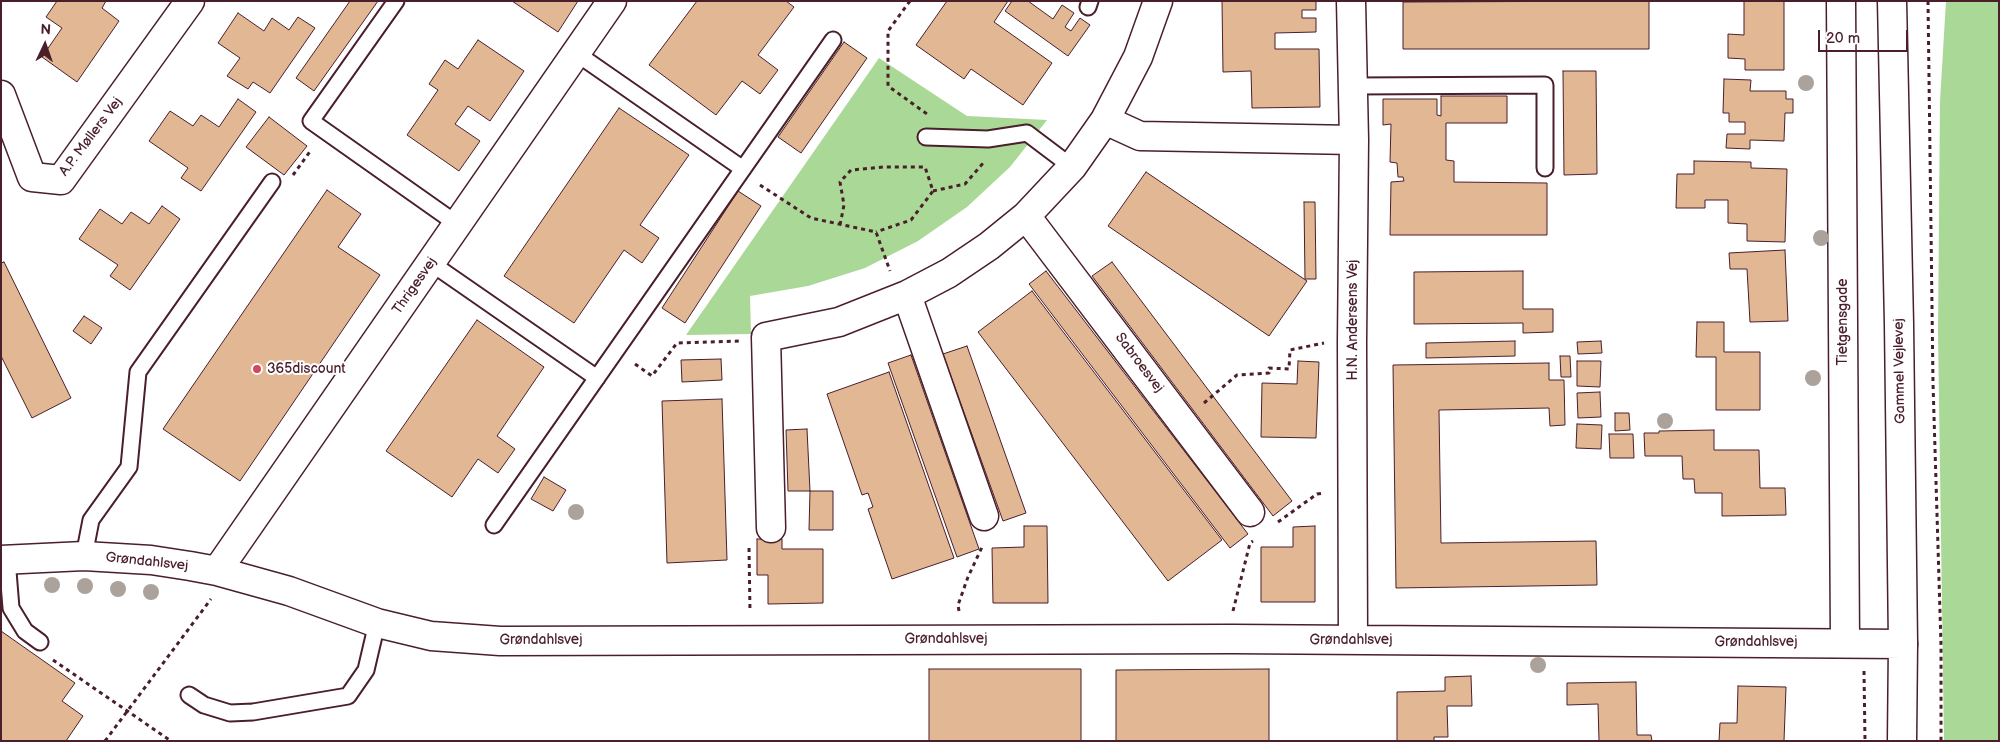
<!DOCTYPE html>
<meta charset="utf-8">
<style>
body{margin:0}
#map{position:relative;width:2000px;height:742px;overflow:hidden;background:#fff;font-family:"Balsamiq Sans",sans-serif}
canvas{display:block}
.frame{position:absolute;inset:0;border:2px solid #4a1f2b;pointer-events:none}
.north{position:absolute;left:20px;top:20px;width:50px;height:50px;-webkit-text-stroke:4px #fff;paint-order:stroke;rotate:3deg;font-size:14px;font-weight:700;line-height:20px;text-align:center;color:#4a1f2b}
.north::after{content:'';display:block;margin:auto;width:18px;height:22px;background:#4a1f2b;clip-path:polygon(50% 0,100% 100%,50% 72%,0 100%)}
.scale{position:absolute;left:1818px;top:30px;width:90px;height:22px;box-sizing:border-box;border:2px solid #4a1f2b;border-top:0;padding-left:6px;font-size:15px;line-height:18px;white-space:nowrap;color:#4a1f2b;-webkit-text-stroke:4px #fff;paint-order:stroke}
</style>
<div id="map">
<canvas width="2000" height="742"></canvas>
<div class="frame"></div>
<div class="north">N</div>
<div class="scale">20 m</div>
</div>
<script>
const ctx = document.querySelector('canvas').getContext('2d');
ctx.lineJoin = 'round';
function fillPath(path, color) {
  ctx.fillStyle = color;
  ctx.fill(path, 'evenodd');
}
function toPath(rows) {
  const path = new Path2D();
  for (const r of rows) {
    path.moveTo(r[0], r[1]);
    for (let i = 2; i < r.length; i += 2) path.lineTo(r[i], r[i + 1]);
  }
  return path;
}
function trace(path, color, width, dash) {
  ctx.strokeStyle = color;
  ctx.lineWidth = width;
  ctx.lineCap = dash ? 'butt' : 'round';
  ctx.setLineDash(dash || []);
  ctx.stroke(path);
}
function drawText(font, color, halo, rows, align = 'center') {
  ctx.font = font + ' "Balsamiq Sans",sans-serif';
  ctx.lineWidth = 4;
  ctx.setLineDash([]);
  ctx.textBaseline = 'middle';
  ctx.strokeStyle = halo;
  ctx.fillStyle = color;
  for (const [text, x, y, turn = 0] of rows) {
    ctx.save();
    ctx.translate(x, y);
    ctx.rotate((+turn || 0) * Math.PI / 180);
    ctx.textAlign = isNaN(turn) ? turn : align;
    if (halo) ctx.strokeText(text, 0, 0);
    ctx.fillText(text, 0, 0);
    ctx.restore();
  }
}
fillPath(toPath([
 [1946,1,1999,1,1999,741,1944,741,1938,332,1940,101],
 [879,58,967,116,1047,120,1010,167,967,207,918,241,865,268,808,286,750,296,751,334,686,335]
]), '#aad896');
const building = toPath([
 [57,1,106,1,102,8,119,21,77,82,42,57,62,28,46,17,57,1],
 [350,1,378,1,314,91,296,78,350,1],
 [512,1,578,1,558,32,512,1],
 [697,1,786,1,794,7,758,55,778,70,760,94,742,81,716,115,649,65,697,1],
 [947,1,1008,1,994,22,1052,63,1023,105,971,69,964,79,916,45,947,1],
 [1012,1,1028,1,1053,19,1062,5,1074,13,1065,27,1071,31,1080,18,1090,25,1068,56,1005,11,1012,1],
 [1222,1,1316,1,1316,10,1302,10,1302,18,1316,18,1316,32,1275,33,1275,49,1319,49,1320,107,1252,108,1251,71,1223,72,1222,1],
 [1649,1,1649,49,1403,49,1403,2,1649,1],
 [1744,1,1784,1,1784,70,1745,70,1745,59,1728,58,1728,34,1744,35,1744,1],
 [238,13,264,31,272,18,289,30,298,17,315,28,270,93,253,82,248,89,227,76,240,58,218,43,238,13],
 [478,40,524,71,490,121,468,106,455,124,480,141,459,171,407,135,438,90,429,84,445,60,458,69,478,40],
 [844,42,867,58,801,153,778,137,844,42],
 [1563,71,1596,71,1597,174,1564,175,1563,71],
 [1724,79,1751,80,1750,91,1786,91,1786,99,1793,99,1793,113,1785,113,1784,141,1750,140,1750,149,1726,148,1727,134,1745,134,1745,122,1729,122,1729,113,1723,113,1724,79],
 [1441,96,1507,96,1507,123,1446,123,1446,160,1454,161,1454,182,1547,183,1547,235,1390,235,1391,182,1404,181,1403,177,1398,177,1397,163,1390,162,1391,124,1383,125,1383,99,1437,99,1437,115,1441,116,1441,96],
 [238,99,256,112,201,191,181,178,188,168,149,141,170,111,193,126,201,115,219,127,238,99],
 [619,108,689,155,640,225,659,238,642,263,624,250,574,323,504,276,619,108],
 [269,117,307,146,284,175,246,147,269,117],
 [1694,161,1751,162,1751,168,1787,169,1785,242,1747,241,1747,224,1728,223,1728,200,1705,200,1705,208,1676,208,1677,174,1694,174,1694,161],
 [1146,172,1307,281,1269,336,1108,226,1146,172],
 [327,190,361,214,338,247,380,275,240,481,163,429,327,190],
 [738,191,761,206,685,323,662,308,738,191],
 [1304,202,1315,202,1316,279,1305,279,1304,202],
 [162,206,180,219,130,290,110,276,118,265,79,239,100,209,122,224,131,212,149,224,162,206],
 [1785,250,1788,321,1750,322,1747,269,1730,269,1729,253,1785,250],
 [4,262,71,398,32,418,1,356,1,263,4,262],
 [1112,262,1292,501,1273,516,1092,276,1112,262],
 [1046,271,1248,534,1230,548,1029,284,1046,271],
 [1523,271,1523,309,1553,309,1553,332,1523,333,1523,323,1414,324,1414,272,1523,271],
 [1032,291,1222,540,1168,581,978,332,1032,291],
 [84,316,102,328,91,344,73,331,84,316],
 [477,320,544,367,497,436,515,449,498,473,478,459,452,497,386,451,477,320],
 [1697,322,1724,322,1724,352,1760,352,1760,410,1716,410,1716,357,1696,357,1697,322],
 [1515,341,1515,356,1426,358,1426,343,1515,341],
 [1601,341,1602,353,1578,354,1577,342,1601,341],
 [967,346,1026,513,1003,521,943,354,967,346],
 [911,355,979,549,957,557,888,363,911,355],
 [1560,356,1570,356,1571,377,1561,377,1560,356],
 [721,359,722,380,682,382,681,360,721,359],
 [1298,361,1319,362,1316,438,1261,437,1262,383,1297,384,1298,361],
 [1577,361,1601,361,1600,387,1577,386,1577,361],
 [1549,363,1549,380,1564,380,1565,425,1550,426,1549,408,1439,410,1441,543,1596,541,1597,585,1396,588,1393,365,1549,363],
 [889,372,954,558,892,579,868,509,873,507,868,493,862,495,827,394,889,372],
 [1600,392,1601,417,1578,418,1577,393,1600,392],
 [722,399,727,560,667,563,662,401,722,399],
 [1615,413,1629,413,1630,430,1615,431,1615,413],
 [1577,424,1602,425,1601,449,1576,448,1577,424],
 [807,429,810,491,788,491,786,430,807,429],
 [1714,430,1714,450,1759,450,1760,488,1785,488,1786,515,1722,516,1722,493,1695,493,1694,479,1683,479,1682,456,1645,456,1644,433,1659,433,1659,431,1714,430],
 [1609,434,1633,434,1634,458,1610,458,1609,434],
 [544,477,566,490,553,511,531,499,544,477],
 [810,491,833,491,833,530,809,530,810,491],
 [1024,526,1047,526,1048,603,993,603,992,548,1024,547,1024,526],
 [1315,526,1315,602,1261,602,1261,547,1293,547,1293,527,1315,526],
 [757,539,782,539,782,549,823,549,823,603,768,604,768,575,757,575,757,539],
 [1,631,75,683,62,701,83,716,66,741,1,741,1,631],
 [929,669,1081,669,1081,741,929,741,929,669],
 [1269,669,1269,741,1116,741,1116,670,1269,669],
 [1471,676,1472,706,1447,706,1448,737,1434,737,1434,741,1397,741,1397,692,1445,691,1445,677,1471,676],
 [1636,682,1637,735,1651,735,1652,741,1599,741,1598,704,1567,705,1567,683,1636,682],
 [1738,686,1786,687,1784,741,1719,741,1720,723,1737,723,1738,686]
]);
fillPath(building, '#e2b793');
trace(building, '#4a1f2b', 1);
const lane = toPath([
 [396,1,311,121,457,224],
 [1088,7,1090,1],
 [576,53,743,169],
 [1353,86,1545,85,1545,168],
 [926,137,988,139,1027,133,1072,167],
 [431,263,597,378],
 [494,525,833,40],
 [84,556,91,520,129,467,138,372,272,182],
 [7,559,11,608,25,631,40,642],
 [189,695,204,705,230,713,253,712,348,696,366,670,377,623]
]);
const street = toPath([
 [1351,1,1354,140,1352,342,1353,640],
 [1841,1,1845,643],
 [1,95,32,177,61,180,190,1],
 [1105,120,1140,136,1354,140],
 [1026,216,1250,512],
 [907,295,984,516],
 [771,528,766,337,839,322,907,295,949,273,989,246,1026,216,1072,167,1105,120,1138,57,1158,1],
 [1,560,84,556,151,560,190,566,217,571,289,591,377,623,431,636,500,641,1232,639,1903,644,1902,741],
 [217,571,612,1]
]);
const secondary = toPath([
 [1892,1,1899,324,1903,644]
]);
trace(lane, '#4a1f2b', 19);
trace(street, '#4a1f2b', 31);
trace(secondary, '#4a1f2b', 31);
trace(toPath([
 [910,1,888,31,888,86,927,114],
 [1928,1,1933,383,1941,645,1941,741],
 [293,175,311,150],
 [760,185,811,218,876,232,890,271],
 [933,191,965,184,984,162],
 [840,225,844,205,840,182,851,170,884,167,925,167,933,191,911,220,876,232],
 [635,364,652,376,677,343,739,341],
 [1204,403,1237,375,1269,373,1269,368,1289,369,1290,350,1324,343],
 [1278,522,1317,494,1325,493],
 [749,548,750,612],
 [959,611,958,605,968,577,983,545],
 [1233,611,1250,543,1253,541],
 [53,660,171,741],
 [1864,671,1865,741],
 [105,741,211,599]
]), '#4a1f2b', 3, [4, 4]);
trace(lane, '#fff', 15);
trace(street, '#fff', 28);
trace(secondary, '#fff', 28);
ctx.fillStyle = '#aba29c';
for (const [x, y] of [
 [1806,83],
 [1821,238],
 [1813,378],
 [1665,421],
 [576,512],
 [52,585],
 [85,586],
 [118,589],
 [151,592],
 [1538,665]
]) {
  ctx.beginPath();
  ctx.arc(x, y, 8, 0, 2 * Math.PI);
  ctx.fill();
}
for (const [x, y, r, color] of [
 [257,369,5,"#d1495b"]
]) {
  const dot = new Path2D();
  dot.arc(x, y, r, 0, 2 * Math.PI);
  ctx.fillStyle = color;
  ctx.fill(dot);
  trace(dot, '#fff', 2);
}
drawText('14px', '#4a1f2b', '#fff', [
 ["A.P. Møllers Vej",91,137,-53],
 ["Thrigesvej",415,286,-55],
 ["H.N. Andersens Vej",1353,320,-90],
 ["Tietgensgade",1843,322,-90],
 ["Sabroesvej",1139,363,53],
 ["Gammel Vejlevej",1900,371,-91],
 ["Grøndahlsvej",147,562,6],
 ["Grøndahlsvej",946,639],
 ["Grøndahlsvej",541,640],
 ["Grøndahlsvej",1351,640],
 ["Grøndahlsvej",1756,642]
]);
drawText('14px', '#4a1f2b', '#fff', [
 ["365discount",267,369]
], 'left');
</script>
